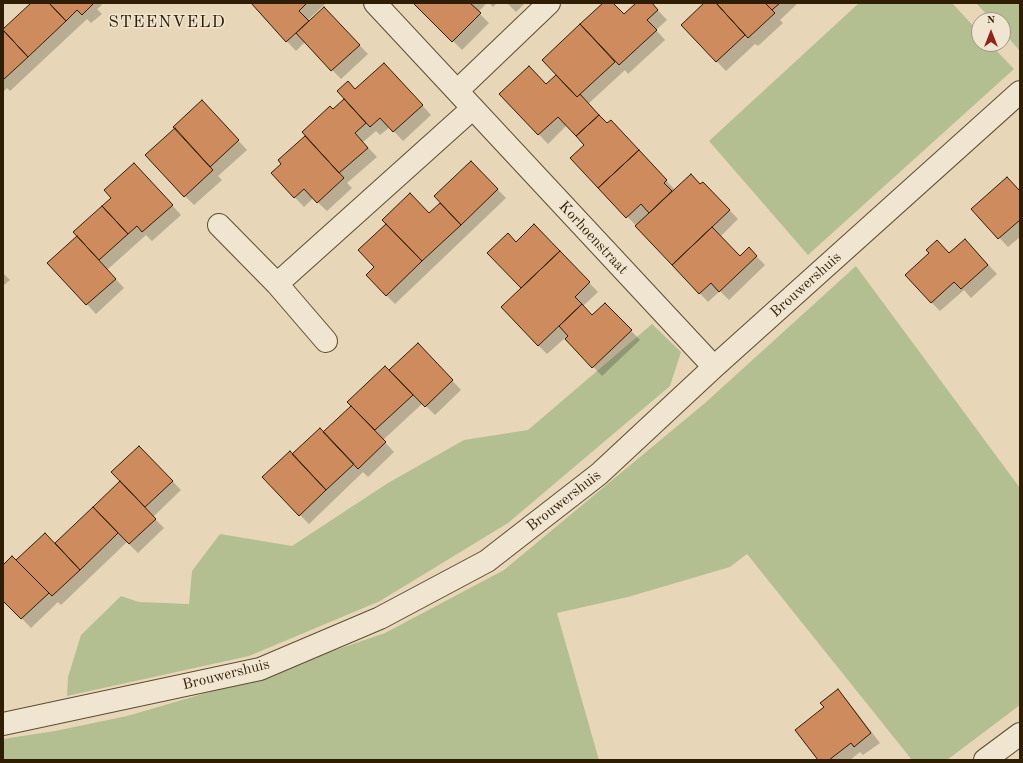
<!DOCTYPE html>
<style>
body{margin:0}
#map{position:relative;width:1023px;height:763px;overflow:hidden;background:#e7d7b8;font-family:"Old Standard TT",serif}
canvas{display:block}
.frame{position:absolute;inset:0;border:4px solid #2f1d04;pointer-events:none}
.north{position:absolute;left:971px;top:12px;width:40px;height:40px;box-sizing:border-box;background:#efe5d1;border:1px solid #a2957f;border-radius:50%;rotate:0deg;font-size:11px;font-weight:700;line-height:16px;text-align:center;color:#2f1d04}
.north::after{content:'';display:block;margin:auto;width:14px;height:18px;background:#8f2418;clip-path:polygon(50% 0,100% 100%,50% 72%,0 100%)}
</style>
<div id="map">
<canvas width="1023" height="763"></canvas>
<div class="frame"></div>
<div class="north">N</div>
</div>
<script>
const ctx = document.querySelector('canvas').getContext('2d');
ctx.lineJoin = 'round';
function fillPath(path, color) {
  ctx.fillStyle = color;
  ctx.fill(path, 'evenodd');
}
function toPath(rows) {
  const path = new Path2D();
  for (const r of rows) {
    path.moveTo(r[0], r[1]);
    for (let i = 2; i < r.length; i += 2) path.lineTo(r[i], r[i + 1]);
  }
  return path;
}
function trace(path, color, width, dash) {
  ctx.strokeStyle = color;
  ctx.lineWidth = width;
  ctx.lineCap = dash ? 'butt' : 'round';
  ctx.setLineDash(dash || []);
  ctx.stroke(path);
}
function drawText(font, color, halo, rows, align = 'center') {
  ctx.font = font + ' "Old Standard TT",serif';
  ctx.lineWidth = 3;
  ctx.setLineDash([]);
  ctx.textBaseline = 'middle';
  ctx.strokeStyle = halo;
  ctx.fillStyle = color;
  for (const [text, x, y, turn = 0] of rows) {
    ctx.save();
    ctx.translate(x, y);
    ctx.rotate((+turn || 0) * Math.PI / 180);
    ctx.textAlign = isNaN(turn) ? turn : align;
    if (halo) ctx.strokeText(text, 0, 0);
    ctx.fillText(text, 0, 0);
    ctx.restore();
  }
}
fillPath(toPath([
 [859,3,952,3,979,32,979,44,990,44,1014,69,808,255,709,141],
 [976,3,1020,3,1020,51,1003,32,1003,20,992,20],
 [856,266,1020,488,1020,705,947,760,912,760,747,554,730,567,628,597,557,613,599,760,3,760,3,739,55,731,127,716,237,684,385,633,504,570,705,403],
 [652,324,681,352,670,386,508,523,380,601,249,656,67,696,68,677,81,635,121,596,139,602,189,604,192,571,220,534,292,546,388,483,464,440,528,430]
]), '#b3bf91');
fillPath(toPath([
 [32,3,101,3,102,5,97,9,102,14,91,23,87,19,10,91,7,88,3,92,3,30],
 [251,3,326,3,307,21,309,22,333,18,368,54,341,79,305,42,296,51],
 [415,3,487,3,478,12,489,23,462,50],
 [489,3,497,3,493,7],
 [507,3,525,3,516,12],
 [604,3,612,3,624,16,637,3,651,3,667,20,656,30,665,40,628,74,625,70,588,104,608,125,620,130,675,190,700,185,712,192,738,219,721,236,740,257,749,249,765,265,729,300,720,291,708,302,572,158,585,145,567,125,548,144,501,94,547,85,558,75,543,60],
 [706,3,798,3,780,20,783,23,758,46,755,44,726,71,682,25],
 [393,73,431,115,403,141,390,127,380,135,376,131,363,142,377,157,347,183,352,188,327,211,313,198,304,207,272,173,283,164,279,161,355,90],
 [211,111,247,150,218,176,222,180,194,205,185,196],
 [471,162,506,198,395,304,386,295,429,214,441,203],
 [143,173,181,215,152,241,146,235,107,270,124,288,96,314,49,263,78,236,112,198],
 [1020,192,1020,237,1008,247,973,209],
 [543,235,598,292,583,306,593,316,605,304,640,340,602,376,565,338,547,354,538,345,522,288,489,253],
 [974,249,997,274,971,298,964,290,940,311,931,302,950,254],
 [3,273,10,280,3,286],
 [418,344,461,390,435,415,423,403,383,440,394,452,368,477,363,472,309,524,300,515,292,455,323,433],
 [148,456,181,490,153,517,164,528,138,553,127,542,61,605,58,602,31,628,3,599,3,566,55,545],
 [838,691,847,700,880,743,863,755,860,752,850,760,819,760,826,708]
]), '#0003');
const building = toPath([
 [31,3,49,3,66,21,28,57,3,30,3,29,31,3],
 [49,3,92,3,93,4,82,15,77,10,66,21,49,3],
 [251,3,307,3,299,11,309,21,286,42,251,3],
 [413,3,470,3,481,13,452,42,413,3],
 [603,3,613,3,624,14,636,3,652,3,658,10,647,20,657,30,619,65,580,24,603,3],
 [704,3,716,3,745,35,716,62,681,25,704,3],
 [716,3,765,3,775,13,748,38,716,3],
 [765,3,780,3,772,10,765,3],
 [324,7,360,45,331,71,296,33,324,7],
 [580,24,615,62,577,97,542,60,580,24],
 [3,30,28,57,3,80,3,30],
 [384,63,423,105,393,132,380,118,370,127,337,91,348,81,355,89,384,63],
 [529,66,546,84,556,75,577,97,580,94,599,115,576,136,558,117,538,135,499,94,529,66],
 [344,99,366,123,355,133,368,148,339,173,302,132,330,106,333,109,344,99],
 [202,100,239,140,210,167,173,127,202,100],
 [599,115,607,123,611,120,639,150,598,188,570,158,584,145,576,136,599,115],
 [175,128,213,170,184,197,145,155,175,128],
 [305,136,344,178,317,203,304,189,294,198,271,173,281,164,278,160,305,136],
 [639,150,667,180,664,183,672,191,649,213,641,204,626,218,598,188,639,150],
 [471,161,498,189,461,225,434,196,471,161],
 [134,163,173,205,142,232,137,226,128,234,102,206,111,198,104,190,134,163],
 [691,174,700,184,703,182,730,210,672,265,635,226,691,174],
 [1007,177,1020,191,1020,220,998,239,971,209,1007,177],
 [410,193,429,213,440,203,461,225,422,261,382,220,410,193],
 [102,206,128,234,99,260,73,232,102,206],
 [386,224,422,261,386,296,366,275,374,267,358,250,386,224],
 [534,224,560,251,521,288,487,253,508,233,516,242,534,224],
 [712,227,740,256,749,247,757,256,719,292,711,283,699,294,672,265,712,227],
 [77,236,116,279,86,305,47,263,77,236],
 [965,239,988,265,961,289,954,282,931,303,905,275,929,253,926,250,937,240,949,253,965,239],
 [560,251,590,282,575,297,582,304,538,346,501,307,560,251],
 [605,303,632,330,592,368,565,339,568,336,559,326,582,304,592,315,605,303],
 [418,343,453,380,425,407,389,370,418,343],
 [385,366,413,395,375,430,347,402,385,366],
 [351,406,386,442,358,469,323,432,351,406],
 [320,428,354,464,326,490,292,454,320,428],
 [139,446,173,481,145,507,111,472,139,446],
 [290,451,326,490,299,516,262,477,290,451],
 [120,481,156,519,129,544,93,507,120,481],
 [93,507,118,533,80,570,55,543,93,507],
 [45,533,80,570,52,596,16,560,45,533],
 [12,556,49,593,21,619,3,601,3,565,12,556],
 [838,689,871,733,854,747,851,743,829,760,818,760,795,730,824,707,820,703,838,689]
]);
fillPath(building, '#ce8b5e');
trace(building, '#2f1d04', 1);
const minor = toPath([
 [375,3,714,367],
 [457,91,549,3],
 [219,225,277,284,326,341],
 [277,284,473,108],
 [3,724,260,669,380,618,487,561,599,474,714,367,1020,92],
 [985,760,1020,734]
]);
trace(minor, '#5d4c31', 24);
trace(minor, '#efe5d1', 22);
drawText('15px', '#2f1d04', '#efe5d1', [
 ["Korhoenstraat",593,238,47],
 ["Brouwershuis",806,285,-42],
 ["Brouwershuis",564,501,-38],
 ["Brouwershuis",226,675,-14]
]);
ctx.letterSpacing = '1px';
drawText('17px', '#2f1d04', '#efe5d1', [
 ["STEENVELD",167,23]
]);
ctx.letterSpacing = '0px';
</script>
